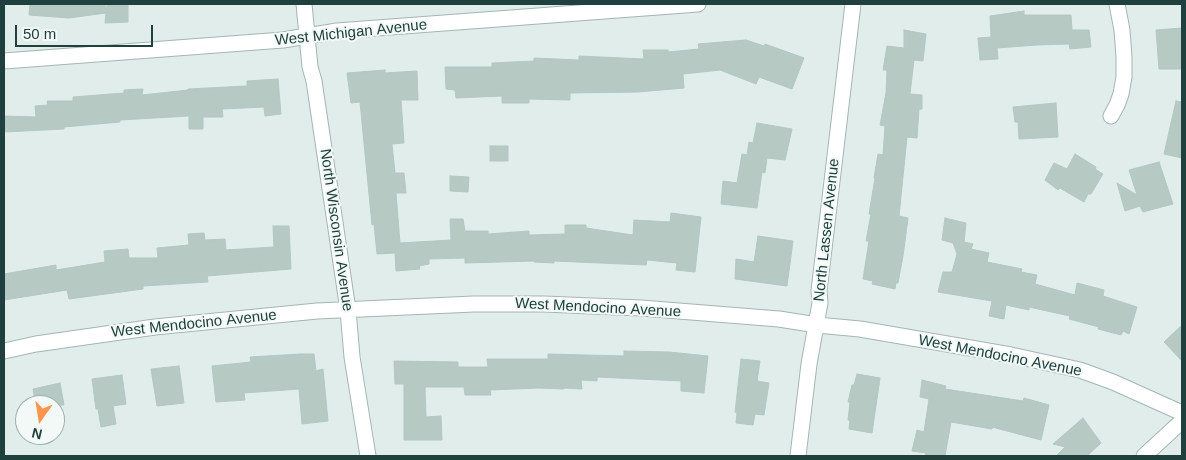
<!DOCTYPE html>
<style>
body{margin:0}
#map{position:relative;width:1186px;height:460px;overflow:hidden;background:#e1edea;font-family:Helvetica,sans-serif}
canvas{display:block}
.frame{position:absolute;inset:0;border:5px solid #1f403d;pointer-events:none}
.north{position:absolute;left:15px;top:395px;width:50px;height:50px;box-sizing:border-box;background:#f2f9f7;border:1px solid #9eafad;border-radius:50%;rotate:193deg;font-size:14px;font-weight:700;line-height:20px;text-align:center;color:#1f403d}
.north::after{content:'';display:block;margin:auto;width:18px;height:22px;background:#ff954d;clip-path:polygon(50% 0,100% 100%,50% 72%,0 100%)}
.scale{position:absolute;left:15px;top:25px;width:138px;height:22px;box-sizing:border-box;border:2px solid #1f403d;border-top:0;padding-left:6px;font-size:15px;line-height:18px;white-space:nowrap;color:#1f403d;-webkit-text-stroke:4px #f2f9f7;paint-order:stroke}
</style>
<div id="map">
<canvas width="1186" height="460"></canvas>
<div class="frame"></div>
<div class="north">N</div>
<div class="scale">50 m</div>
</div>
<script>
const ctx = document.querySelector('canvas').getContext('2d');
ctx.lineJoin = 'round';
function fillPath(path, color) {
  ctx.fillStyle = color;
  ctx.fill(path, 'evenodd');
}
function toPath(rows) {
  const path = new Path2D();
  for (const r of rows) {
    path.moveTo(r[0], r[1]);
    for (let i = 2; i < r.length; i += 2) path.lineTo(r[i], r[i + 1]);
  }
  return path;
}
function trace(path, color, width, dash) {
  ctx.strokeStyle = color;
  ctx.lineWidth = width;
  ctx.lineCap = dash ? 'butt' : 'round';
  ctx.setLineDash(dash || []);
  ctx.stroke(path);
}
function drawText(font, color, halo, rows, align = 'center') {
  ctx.font = font + ' Helvetica,sans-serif';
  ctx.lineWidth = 4;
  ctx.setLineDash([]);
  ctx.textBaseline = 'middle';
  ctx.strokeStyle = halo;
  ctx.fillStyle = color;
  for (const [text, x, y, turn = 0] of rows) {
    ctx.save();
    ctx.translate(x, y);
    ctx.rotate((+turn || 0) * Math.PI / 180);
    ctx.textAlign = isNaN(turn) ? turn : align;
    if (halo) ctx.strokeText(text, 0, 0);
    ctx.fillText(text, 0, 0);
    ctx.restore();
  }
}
const building = toPath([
 [30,4,105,4,106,13,69,18,29,15,30,4],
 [107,4,128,4,128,22,105,23,107,4],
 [1024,11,1024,15,1071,15,1072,30,1089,30,1091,47,1070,49,1069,44,1037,45,997,48,998,59,980,60,978,38,991,37,990,16,1024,11],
 [1182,28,1182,69,1159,69,1156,30,1182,28],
 [904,30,926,34,923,61,914,60,910,94,922,95,922,109,919,109,917,138,907,137,899,216,908,218,903,256,898,283,896,283,895,289,872,284,873,281,863,279,869,241,866,241,871,214,869,214,875,178,874,178,878,154,883,155,885,126,880,125,886,93,887,70,883,70,887,46,904,48,904,30],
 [746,40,764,46,765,44,804,58,792,89,759,77,756,84,720,70,683,74,684,88,638,92,570,93,570,100,529,99,529,103,502,103,502,96,456,98,455,90,446,89,445,67,492,67,492,63,534,61,534,58,579,60,579,56,644,59,643,50,668,50,668,52,699,49,698,44,746,40],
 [385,70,385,73,417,71,418,100,401,100,404,143,392,144,395,173,404,173,406,193,396,193,400,243,451,240,450,219,463,219,465,231,488,231,488,234,529,231,529,235,565,234,565,225,586,225,586,228,633,235,634,220,670,222,671,213,701,217,695,272,676,270,677,263,647,260,646,265,554,261,554,263,534,262,534,261,465,263,465,258,429,259,429,264,419,266,420,269,396,271,395,253,377,254,374,224,372,225,360,102,351,103,347,73,385,70],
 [278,79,281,114,265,116,264,107,222,109,223,117,203,117,203,129,189,129,189,116,120,120,120,122,64,127,64,129,4,132,4,116,36,117,35,106,48,105,47,101,73,101,73,97,124,93,124,90,143,89,142,95,188,90,188,89,247,86,247,81,278,79],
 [1176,101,1182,102,1182,158,1164,154,1176,101],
 [1056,103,1058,137,1019,139,1018,122,1015,122,1013,107,1056,103],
 [757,123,792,129,785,160,767,158,765,173,762,172,757,208,721,204,723,181,737,183,742,154,747,155,749,142,753,143,757,123],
 [490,146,508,146,508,161,490,161,490,146],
 [1075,154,1096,167,1095,169,1103,174,1091,194,1088,194,1084,202,1060,188,1058,190,1045,180,1054,163,1067,169,1075,154],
 [1159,162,1173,204,1143,212,1140,206,1125,211,1117,183,1137,195,1129,170,1159,162],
 [450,176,469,177,468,192,450,191,450,176],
 [945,218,966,223,964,242,973,244,971,249,989,253,987,262,1022,269,1021,272,1037,275,1035,284,1075,295,1077,283,1104,290,1103,296,1137,307,1129,334,1123,331,1121,335,1098,329,1099,327,1069,319,1070,316,1029,307,1029,310,1006,305,1004,319,989,316,992,301,938,292,943,272,952,272,957,254,953,243,942,240,945,218],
 [273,226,289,226,291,269,207,276,208,282,143,286,143,289,69,299,67,290,4,300,4,274,56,265,56,270,105,262,104,251,128,249,129,258,158,258,157,248,189,245,188,234,204,233,205,240,225,239,226,250,274,247,273,226],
 [758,236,793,241,787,286,735,279,736,259,754,262,758,236],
 [1182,325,1182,361,1164,342,1182,325],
 [624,351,669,352,708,356,704,393,681,391,681,381,597,377,597,381,581,380,582,389,564,388,564,389,538,388,490,390,491,395,465,395,464,387,425,387,426,417,441,416,442,440,404,440,404,384,395,384,394,361,458,362,458,367,488,367,487,359,548,359,548,354,624,356,624,351],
 [301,354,314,354,316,371,323,369,328,421,302,424,299,389,244,393,245,400,216,402,212,366,251,362,250,357,301,354],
 [741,359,760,361,757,381,769,383,764,415,755,414,753,425,736,423,737,413,735,412,741,359],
 [179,366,184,403,157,406,151,369,179,366],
 [857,374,880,378,872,433,849,429,850,420,848,420,850,402,848,402,852,385,854,385,857,374],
 [122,375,126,404,113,406,116,424,101,427,98,409,96,409,92,379,122,375],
 [922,380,946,386,945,389,1023,401,1024,398,1049,405,1041,440,992,427,992,429,951,422,945,456,925,456,926,453,912,451,917,430,924,432,929,399,920,397,922,380],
 [60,383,64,405,36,405,33,389,60,383],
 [1083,418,1101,443,1087,456,1056,456,1065,447,1053,444,1083,418]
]);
fillPath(building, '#b6c9c3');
trace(building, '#b2c8c2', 1);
const street = toPath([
 [304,4,310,67,314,81,348,310,352,357,368,456],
 [4,61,283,40,337,31,698,4],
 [1111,116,1117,105,1121,94,1124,77,1124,57,1122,30,1117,4],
 [4,351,36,344,155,327,317,311,474,304,544,304,641,308,779,319,817,325,860,329,1011,355,1080,370,1113,382,1182,413],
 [798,456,809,364,820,303,819,291,853,4],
 [1144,456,1182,421]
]);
trace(street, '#a3b6b3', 17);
trace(street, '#fff', 15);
drawText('15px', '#1f403d', '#f2f9f7', [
 ["West Michigan Avenue",351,33,-6],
 ["North Wisconsin Avenue",336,230,82],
 ["North Lassen Avenue",827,230,-84],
 ["West Mendocino Avenue",598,308,3],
 ["West Mendocino Avenue",194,324,-6],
 ["West Mendocino Avenue",1000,356,11]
]);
</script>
